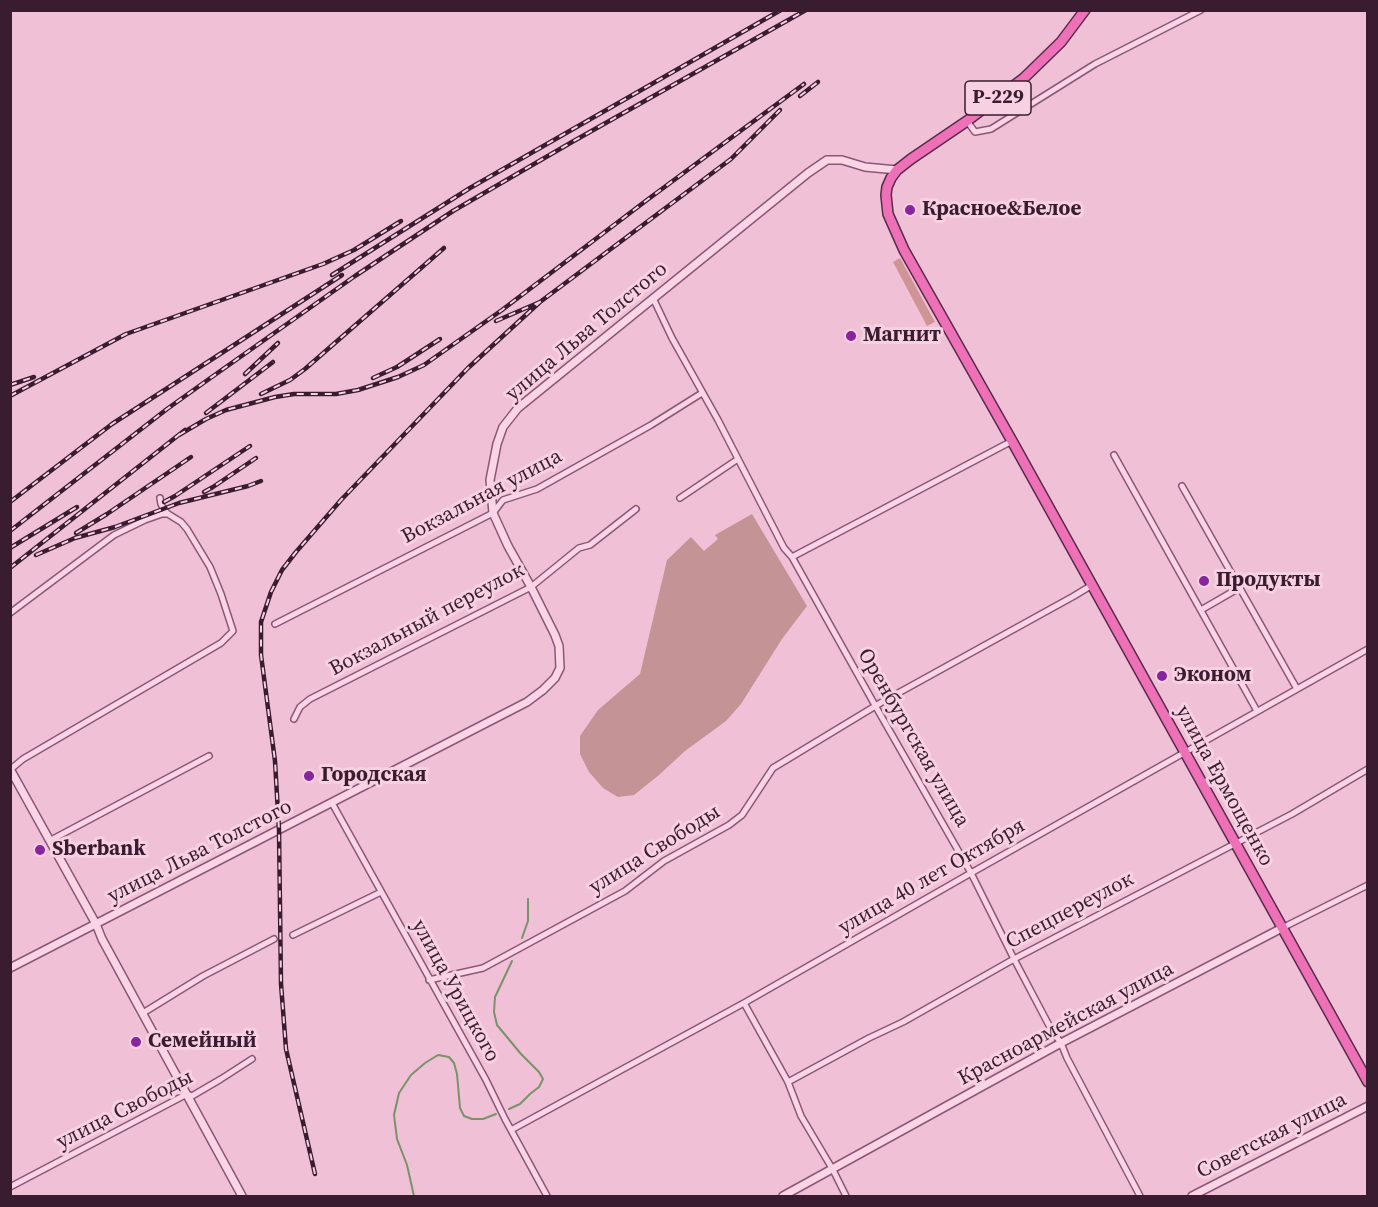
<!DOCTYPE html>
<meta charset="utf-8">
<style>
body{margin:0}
#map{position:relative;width:1378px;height:1207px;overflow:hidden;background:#f0c0d6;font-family:"Source Serif 4",serif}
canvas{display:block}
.frame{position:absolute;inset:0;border:12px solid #391c30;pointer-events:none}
</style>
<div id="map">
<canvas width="1378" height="1207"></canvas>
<div class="frame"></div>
</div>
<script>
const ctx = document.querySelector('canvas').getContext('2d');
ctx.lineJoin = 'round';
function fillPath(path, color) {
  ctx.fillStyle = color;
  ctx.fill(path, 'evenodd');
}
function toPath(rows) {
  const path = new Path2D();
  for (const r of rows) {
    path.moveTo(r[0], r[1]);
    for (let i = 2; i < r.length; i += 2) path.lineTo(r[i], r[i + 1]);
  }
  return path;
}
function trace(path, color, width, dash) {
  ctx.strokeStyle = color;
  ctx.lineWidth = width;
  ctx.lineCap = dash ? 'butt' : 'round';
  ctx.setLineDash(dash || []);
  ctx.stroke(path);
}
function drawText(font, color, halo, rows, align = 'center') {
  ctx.font = font + ' "Source Serif 4",serif';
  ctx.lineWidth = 6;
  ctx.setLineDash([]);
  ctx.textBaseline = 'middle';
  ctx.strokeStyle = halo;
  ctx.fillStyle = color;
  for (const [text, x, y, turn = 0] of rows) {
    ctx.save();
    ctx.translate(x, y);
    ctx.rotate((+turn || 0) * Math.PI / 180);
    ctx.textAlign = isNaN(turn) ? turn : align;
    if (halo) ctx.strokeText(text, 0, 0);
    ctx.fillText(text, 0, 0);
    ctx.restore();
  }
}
fillPath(toPath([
 [900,258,935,322,927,326,893,262]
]), '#cf9496');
fillPath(toPath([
 [752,514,807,606,782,639,741,704,726,721,685,751,659,775,634,795,618,797,603,788,589,772,580,754,580,736,598,710,640,674,667,560,691,537,704,551,718,539,715,535]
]), '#c39395');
trace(toPath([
 [522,938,528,921,528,899],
 [509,1109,520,1104,530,1094,539,1087,543,1079,539,1072,521,1054,497,1025,494,1012,495,997,512,961],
 [414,1196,407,1165,397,1139,394,1115,399,1093,411,1075,425,1063,438,1055,449,1057,454,1063,457,1074,460,1108,464,1116,472,1119,483,1119,496,1114]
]), '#7a916a', 2);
const minor = toPath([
 [967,121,975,132,991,129,1095,64,1201,10],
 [653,298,672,338,718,420,784,548,792,557,876,707,971,873,1014,959,1052,1031,1061,1043,1067,1058,1140,1196],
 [1114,455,1257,711],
 [1182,486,1297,689],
 [680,498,738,459],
 [792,557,1012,441],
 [1201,610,1239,588],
 [10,613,114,535,145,520,162,514,168,514],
 [275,624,493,513,503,500,537,489,651,425,702,393],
 [294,719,300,707,310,699,531,587,579,548,590,545,636,509],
 [11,769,23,759,221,643,233,631,221,594,210,567,187,529,181,522,168,514,163,508,161,504,160,498],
 [332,803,486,1080,505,1119,547,1196],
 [51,840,209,756],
 [1282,928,1368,885],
 [293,935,381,892],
 [429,980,483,968,625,891,664,861,729,825,742,815,773,768,882,702,1074,596,1092,585],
 [744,1003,788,1082,801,1116,833,1170,846,1196],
 [143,1013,203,976,274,939],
 [788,1082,869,1038,903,1022,1014,959,1292,814,1368,769],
 [511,1130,744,1003,971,873,1368,649],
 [10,1187,187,1094,192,1096,221,1079,252,1059]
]);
const tertiary = toPath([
 [10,769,96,924,102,939,242,1196],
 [10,968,527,702,543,690,555,678,560,668,559,646,555,635,531,587,508,546,493,513,490,480,497,444,503,427,518,408,808,173,827,160,842,160,865,167,897,170],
 [783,1196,1061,1043,1282,928],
 [1192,1196,1368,1106]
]);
const trunk = toPath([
 [1085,10,1061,42,1024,78,967,121,911,159,897,170,891,178,887,187,886,195,888,214,904,250,1012,441,1368,1082]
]);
trace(minor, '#8b5778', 8);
trace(tertiary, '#8b5778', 10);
trace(trunk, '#582c4a', 12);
trace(minor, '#fbd4e6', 5);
trace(tertiary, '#fbd4e6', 7);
trace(trunk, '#ee70b6', 9);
const rail = toPath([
 [800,96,818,82],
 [332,275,470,188,781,10],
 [496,321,540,302,731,159,780,110],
 [245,374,278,343],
 [373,378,397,367,440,339],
 [10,385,34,377],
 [261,394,290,380,305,369,444,248],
 [10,396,126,334,323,264,354,250,401,221],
 [206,413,273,362],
 [179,435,206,419,226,410,275,397,294,394,336,394,358,390,398,377,424,365,502,310,647,200,804,84],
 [204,492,213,487,256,458],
 [10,502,112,424,342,275],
 [164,502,175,496,250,446],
 [10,531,167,409,209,379,355,276,453,211,572,142,806,10],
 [76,533,107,514,191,457],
 [10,548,77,507],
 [36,555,75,538,115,527,179,503,248,486,261,481],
 [10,568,185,430],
 [315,1174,286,1049,281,984,279,830,275,761,261,655,261,622,271,592,282,570,296,552,341,500,468,368,540,302]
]);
trace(rail, '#391c30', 4.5);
trace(rail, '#f7d0e2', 2, [7]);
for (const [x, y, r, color] of [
 [910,210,6,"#88249d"],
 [851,336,6,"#88249d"],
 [1204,581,6,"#88249d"],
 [1162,676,6,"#88249d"],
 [309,776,6,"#88249d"],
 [40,850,6,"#88249d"],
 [136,1042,6,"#88249d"]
]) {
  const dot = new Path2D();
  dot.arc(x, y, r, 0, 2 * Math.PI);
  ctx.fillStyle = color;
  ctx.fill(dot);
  trace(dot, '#f7d0e2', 2);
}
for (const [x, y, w] of [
 [998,98,66]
]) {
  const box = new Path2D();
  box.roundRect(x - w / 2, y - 17, w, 34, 4.5);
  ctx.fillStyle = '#f7d0e2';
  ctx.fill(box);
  trace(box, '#391c30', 1.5);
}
drawText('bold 20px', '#391c30', null, [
 ["Р-229",998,98]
]);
drawText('bold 21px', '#391c30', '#f7d0e2', [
 ["Красное&Белое",922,210],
 ["Магнит",863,336],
 ["Продукты",1216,581],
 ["Эконом",1174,676],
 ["Городская",321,776],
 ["Sberbank",52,850],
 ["Семейный",148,1042]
], 'left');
drawText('21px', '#391c30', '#f7d0e2', [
 ["улица Льва Толстого",587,332,-40],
 ["Вокзальная улица",482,497,-28],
 ["Вокзальный переулок",427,620,-28],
 ["Оренбургская улица",913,738,60],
 ["улица Ермощенко",1224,786,61],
 ["улица Свободы",655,850,-32],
 ["улица Льва Толстого",200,852,-27],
 ["улица 40 лет Октября",932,877,-30],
 ["Спецпереулок",1070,911,-28],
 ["улица Урицкого",455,991,61],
 ["Красноармейская улица",1066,1024,-28],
 ["улица Свободы",125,1110,-27],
 ["Советская улица",1272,1136,-27]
]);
</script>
